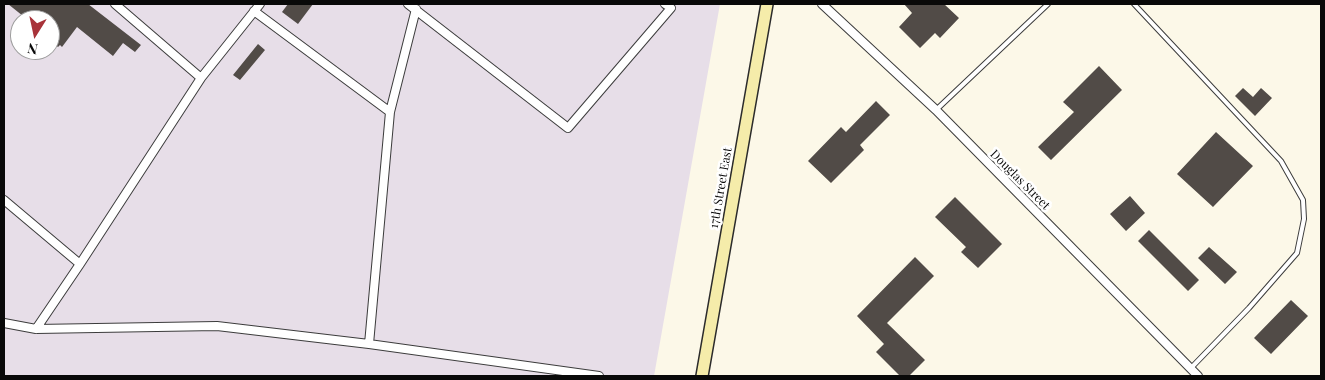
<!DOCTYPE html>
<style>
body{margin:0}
#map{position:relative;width:1325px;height:380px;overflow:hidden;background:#fcf8e8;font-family:"Playfair Display",serif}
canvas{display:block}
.frame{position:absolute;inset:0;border:5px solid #090909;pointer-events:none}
.north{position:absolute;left:10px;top:10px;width:50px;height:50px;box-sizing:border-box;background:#fff;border:1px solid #9d9d9d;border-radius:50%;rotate:190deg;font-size:14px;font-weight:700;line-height:20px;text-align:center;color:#090909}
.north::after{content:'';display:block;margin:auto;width:18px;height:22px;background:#a8333a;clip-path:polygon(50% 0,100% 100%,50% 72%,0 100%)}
</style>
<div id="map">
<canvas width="1325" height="380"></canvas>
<div class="frame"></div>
<div class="north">N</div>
</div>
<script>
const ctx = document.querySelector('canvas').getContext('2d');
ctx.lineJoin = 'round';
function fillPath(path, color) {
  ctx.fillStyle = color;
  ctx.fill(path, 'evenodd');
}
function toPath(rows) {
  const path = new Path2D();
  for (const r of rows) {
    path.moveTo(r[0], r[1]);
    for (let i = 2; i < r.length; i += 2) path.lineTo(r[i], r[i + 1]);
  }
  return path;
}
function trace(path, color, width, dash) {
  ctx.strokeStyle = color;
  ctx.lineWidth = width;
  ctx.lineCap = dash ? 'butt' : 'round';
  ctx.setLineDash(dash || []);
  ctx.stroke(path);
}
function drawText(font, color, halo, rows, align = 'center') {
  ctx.font = font + ' "Playfair Display",serif';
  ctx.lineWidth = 5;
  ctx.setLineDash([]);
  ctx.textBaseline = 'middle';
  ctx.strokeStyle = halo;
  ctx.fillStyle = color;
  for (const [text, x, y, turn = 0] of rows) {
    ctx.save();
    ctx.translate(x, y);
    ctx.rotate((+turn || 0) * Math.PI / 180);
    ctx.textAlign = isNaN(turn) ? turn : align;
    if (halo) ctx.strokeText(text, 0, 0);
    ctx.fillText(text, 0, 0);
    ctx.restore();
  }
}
fillPath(toPath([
 [4,4,720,4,654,376,4,376],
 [20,20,50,20,50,50,20,50]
]), '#e7dee8');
fillPath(toPath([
 [8,4,88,4,141,45,135,52,123,43,113,56,77,27,62,47,60,45,58,47,50,40,50,20,28,20],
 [288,4,313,4,298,24,282,12],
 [904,4,944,4,959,18,940,38,935,33,920,48,899,27,912,13],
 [258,44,265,50,240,80,233,75],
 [1099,66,1122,90,1051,160,1038,147,1074,112,1063,102],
 [1243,88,1253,97,1261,88,1272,98,1255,116,1235,96],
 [876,101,890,115,860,145,864,150,831,183,808,161,841,127,846,132],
 [1216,132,1253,166,1213,207,1177,174],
 [1130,196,1145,213,1126,231,1110,214],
 [955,197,1002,244,978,268,961,252,966,247,935,217],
 [1149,230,1199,280,1188,291,1138,241],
 [1209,247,1237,272,1225,284,1198,258],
 [915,257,934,276,887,323,925,360,909,376,900,376,876,352,884,344,857,316],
 [1291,300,1308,316,1271,354,1254,338]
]), '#514b47');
const service = toPath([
 [1134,4,1281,161,1303,200,1304,219,1297,253,1249,308,1191,368],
 [936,110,1048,4]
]);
const minor = toPath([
 [115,4,201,78],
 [408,4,568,128,671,8,665,4],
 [822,4,936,110,1198,376],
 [254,11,390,112],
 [4,200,80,264],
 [4,323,36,329,217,326,369,344,599,376],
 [36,329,80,264,201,78,260,4],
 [369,344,390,112,416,9]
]);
const secondary = toPath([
 [702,376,767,4]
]);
trace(service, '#3c3c3c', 6);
trace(minor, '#3c3c3c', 10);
trace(secondary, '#2b2b2b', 14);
trace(service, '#fff', 4);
trace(minor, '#fff', 8);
trace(secondary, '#f5ecaa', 11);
drawText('12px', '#090909', '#fff', [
 ["Douglas Street",1020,180,45],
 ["17th Street East",721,188,-80]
]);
</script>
